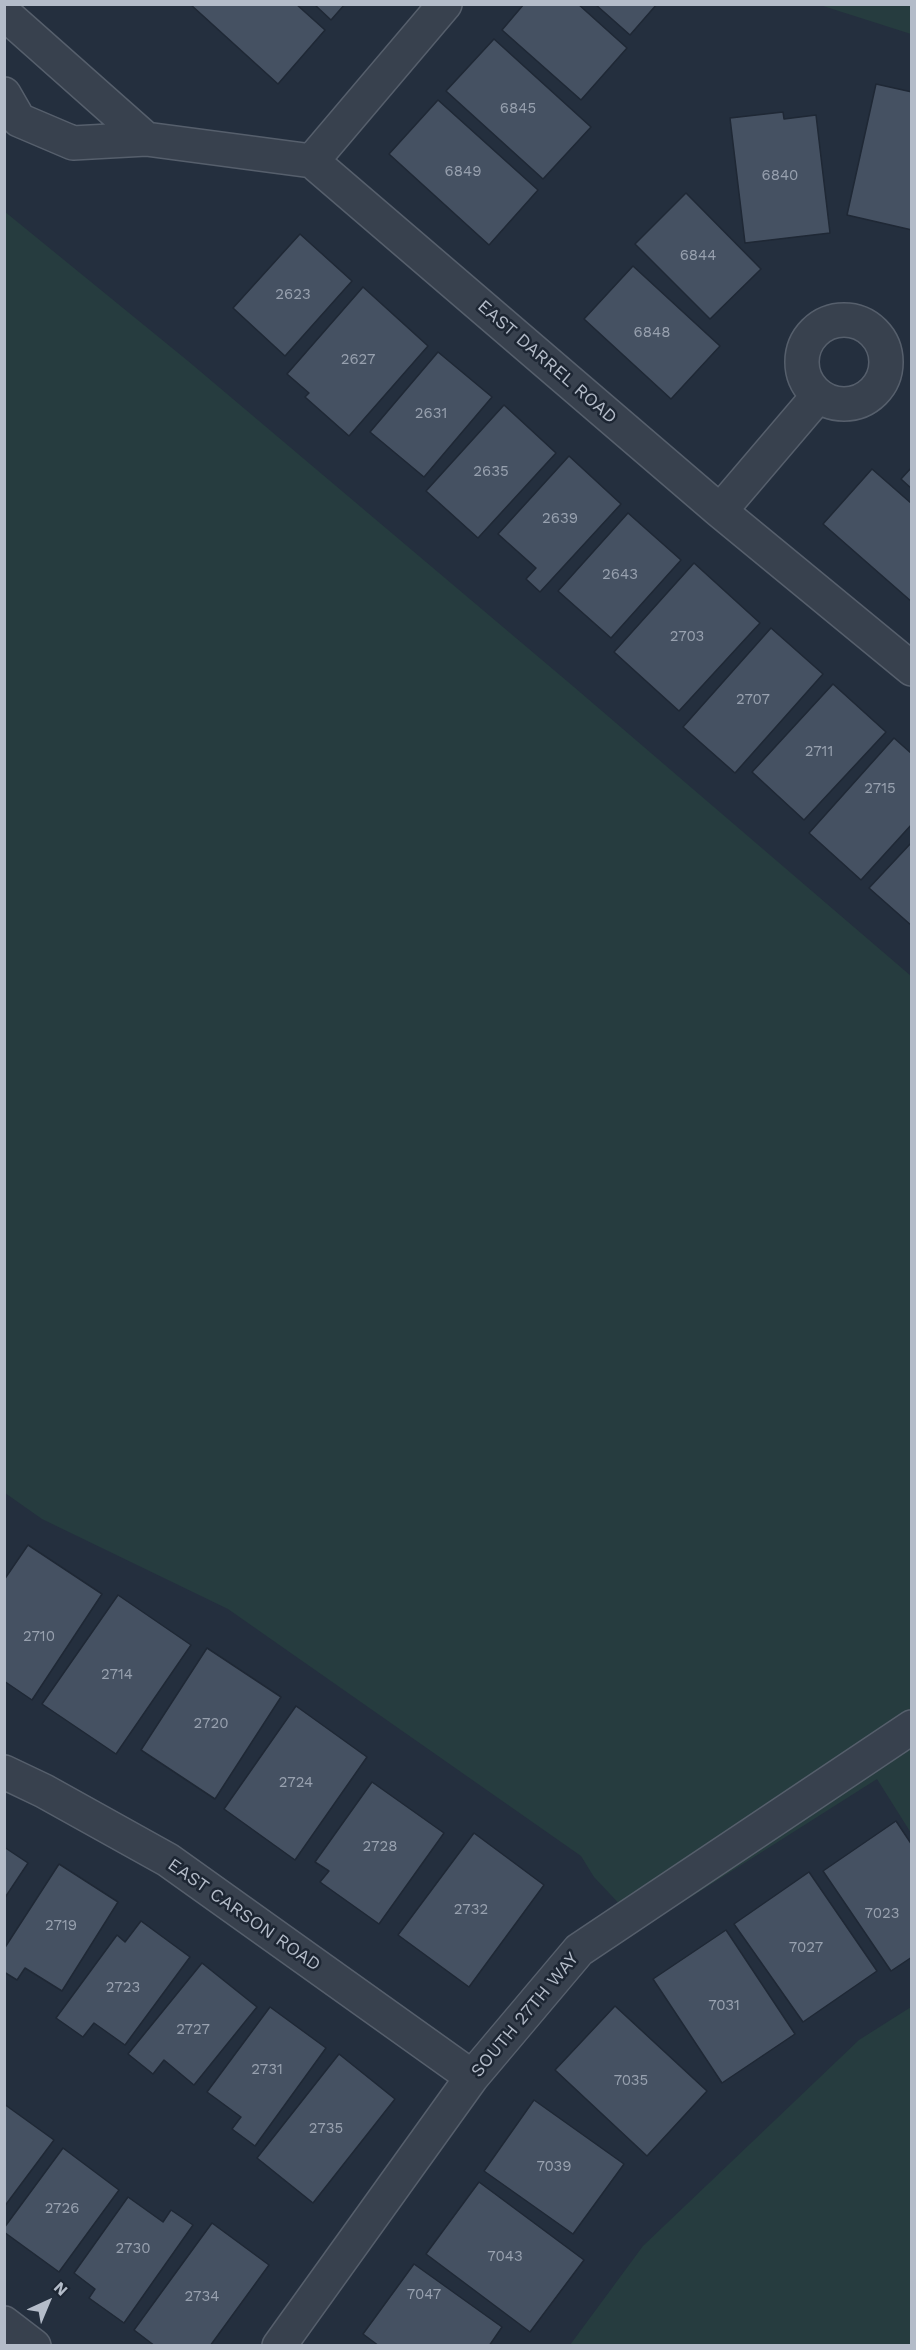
<!DOCTYPE html>
<style>
body{margin:0}
#map{position:relative;width:916px;height:2350px;overflow:hidden;background:#242f3e;font-family:"Work Sans",sans-serif}
canvas{display:block}
.frame{position:absolute;inset:0;border:6px solid #b4bcc9;pointer-events:none}
.north{position:absolute;left:18px;top:2272px;width:60px;height:60px;-webkit-text-stroke:4px #1d2633;paint-order:stroke;rotate:44deg;font-size:16px;font-weight:700;line-height:24px;text-align:center;color:#b4bcc9}
.north::after{content:'';display:block;margin:auto;width:21px;height:27px;background:#b4bcc9;clip-path:polygon(50% 0,100% 100%,50% 72%,0 100%)}
</style>
<div id="map">
<canvas width="916" height="2350"></canvas>
<div class="frame"></div>
<div class="north">N</div>
</div>
<script>
const ctx = document.querySelector('canvas').getContext('2d');
ctx.lineJoin = 'round';
function fillPath(path, color) {
  ctx.fillStyle = color;
  ctx.fill(path, 'evenodd');
}
function toPath(rows) {
  const path = new Path2D();
  for (const r of rows) {
    if (r.length === 3) {
      path.moveTo(r[0] + r[2], r[1]);
      path.arc(r[0], r[1], r[2], 0, 2 * Math.PI);
      continue;
    }
    path.moveTo(r[0], r[1]);
    for (let i = 2; i < r.length; i += 2) path.lineTo(r[i], r[i + 1]);
  }
  return path;
}
function trace(path, color, width, dash) {
  ctx.strokeStyle = color;
  ctx.lineWidth = width;
  ctx.lineCap = dash ? 'butt' : 'round';
  ctx.setLineDash(dash || []);
  ctx.stroke(path);
}
function drawText(font, color, halo, rows, align = 'center') {
  ctx.font = font + ' "Work Sans",sans-serif';
  ctx.lineWidth = 5;
  ctx.setLineDash([]);
  ctx.textBaseline = 'middle';
  ctx.strokeStyle = halo;
  ctx.fillStyle = color;
  for (const [text, x, y, turn = 0] of rows) {
    ctx.save();
    ctx.translate(x, y);
    ctx.rotate((+turn || 0) * Math.PI / 180);
    ctx.textAlign = isNaN(turn) ? turn : align;
    if (halo) ctx.strokeText(text, 0, 0);
    ctx.fillText(text, 0, 0);
    ctx.restore();
  }
}
fillPath(toPath([
 [820,5,911,5,911,34],
 [4,211,188,361,574,687,911,976,911,1833,877,1779,642,1928,594,1877,581,1856,228,1609,42,1519,5,1493],
 [911,2007,911,2345,570,2345,643,2246,859,2040]
]), '#263c3f');
const building = toPath([
 [190,4,296,4,325,30,278,84,190,4],
 [314,4,345,4,331,20,314,4],
 [524,4,578,4,627,48,581,100,502,30,524,4],
 [595,4,657,4,630,35,595,4],
 [494,39,591,127,543,179,446,91,494,39],
 [876,84,912,92,912,230,847,215,876,84],
 [438,100,538,190,489,245,389,154,438,100],
 [783,112,784,119,816,115,830,233,745,243,730,118,783,112],
 [686,193,761,269,710,319,635,244,686,193],
 [300,234,352,281,285,356,233,308,300,234],
 [633,266,720,346,671,399,584,319,633,266],
 [363,287,428,346,349,436,305,397,309,393,287,374,363,287],
 [438,352,492,397,424,477,370,432,438,352],
 [504,405,556,453,478,538,426,491,504,405],
 [569,456,621,504,540,592,526,579,536,568,498,534,569,456],
 [912,467,912,489,901,479,912,467],
 [872,469,912,504,912,602,823,524,872,469],
 [628,513,681,560,611,638,558,591,628,513],
 [694,563,760,623,679,711,614,652,694,563],
 [771,628,823,674,735,773,683,727,771,628],
 [833,684,886,732,804,820,752,772,833,684],
 [894,738,912,754,912,824,861,880,809,833,894,738],
 [912,842,912,926,869,888,912,842],
 [28,1545,102,1594,32,1700,4,1681,4,1580,28,1545],
 [118,1595,191,1645,116,1754,42,1704,118,1595],
 [207,1648,281,1697,215,1799,141,1750,207,1648],
 [296,1706,367,1757,295,1860,224,1809,296,1706],
 [372,1782,444,1833,379,1924,320,1882,329,1871,315,1862,372,1782],
 [896,1821,912,1845,912,1957,891,1971,823,1871,896,1821],
 [474,1833,544,1885,469,1987,398,1935,474,1833],
 [4,1847,28,1863,4,1899,4,1847],
 [59,1864,118,1902,62,1991,25,1968,17,1980,4,1972,4,1949,59,1864],
 [809,1872,877,1971,803,2022,734,1924,809,1872],
 [141,1921,190,1957,125,2045,94,2023,83,2037,56,2018,117,1935,125,1942,141,1921],
 [726,1930,795,2034,722,2083,653,1979,726,1930],
 [202,1963,257,2007,194,2085,164,2060,153,2074,128,2054,202,1963],
 [615,2006,707,2091,647,2156,555,2070,615,2006],
 [270,2007,326,2048,255,2146,232,2129,241,2117,207,2092,270,2007],
 [339,2054,395,2099,313,2203,257,2158,339,2054],
 [534,2100,624,2164,573,2234,484,2171,534,2100],
 [4,2104,54,2140,4,2207,4,2104],
 [63,2148,119,2190,59,2272,4,2232,4,2228,63,2148],
 [479,2182,584,2260,530,2332,426,2254,479,2182],
 [128,2197,163,2222,171,2210,193,2225,124,2323,89,2298,95,2289,74,2273,128,2197],
 [212,2223,269,2265,210,2346,155,2346,134,2330,212,2223],
 [414,2264,502,2327,489,2346,379,2346,363,2334,414,2264]
]);
fillPath(building, '#455162');
trace(building, '#1f2835', 1.5);
const minor = toPath([
 [4,13,146,139],
 [4,94,19,120,73,143,146,139,312,161,720,511,912,669],
 [312,161,445,4],
 [844,362,42],
 [720,511,818,396],
 [4,1772,44,1791,168,1860,472,2077],
 [4,2323,34,2346],
 [279,2346,472,2077,579,1950,912,1727]
]);
trace(minor, '#565f6c', 36);
trace(minor, '#38414e', 33);
drawText('15px', '#98a1af', null, [
 ["6845",518,109],
 ["6849",463,172],
 ["6840",780,176],
 ["6844",698,256],
 ["2623",293,295],
 ["6848",652,333],
 ["2627",358,360],
 ["2631",431,414],
 ["2635",491,472],
 ["2639",560,519],
 ["2643",620,575],
 ["2703",687,637],
 ["2707",753,700],
 ["2711",819,752],
 ["2715",880,789],
 ["2710",39,1637],
 ["2714",117,1675],
 ["2720",211,1724],
 ["2724",296,1783],
 ["2728",380,1847],
 ["2732",471,1910],
 ["7023",882,1914],
 ["2719",61,1926],
 ["7027",806,1948],
 ["2723",123,1988],
 ["7031",724,2006],
 ["2727",193,2030],
 ["2731",267,2070],
 ["7035",631,2081],
 ["2735",326,2129],
 ["7039",554,2167],
 ["2726",62,2209],
 ["2730",133,2249],
 ["7043",505,2257],
 ["7047",424,2295],
 ["2734",202,2297]
]);
drawText('18px', '#b4bcc9', '#1d2633', [
 ["EAST DARREL ROAD",547,362,41],
 ["EAST CARSON ROAD",244,1915,35],
 ["SOUTH 27TH WAY",525,2015,-50]
]);
</script>
